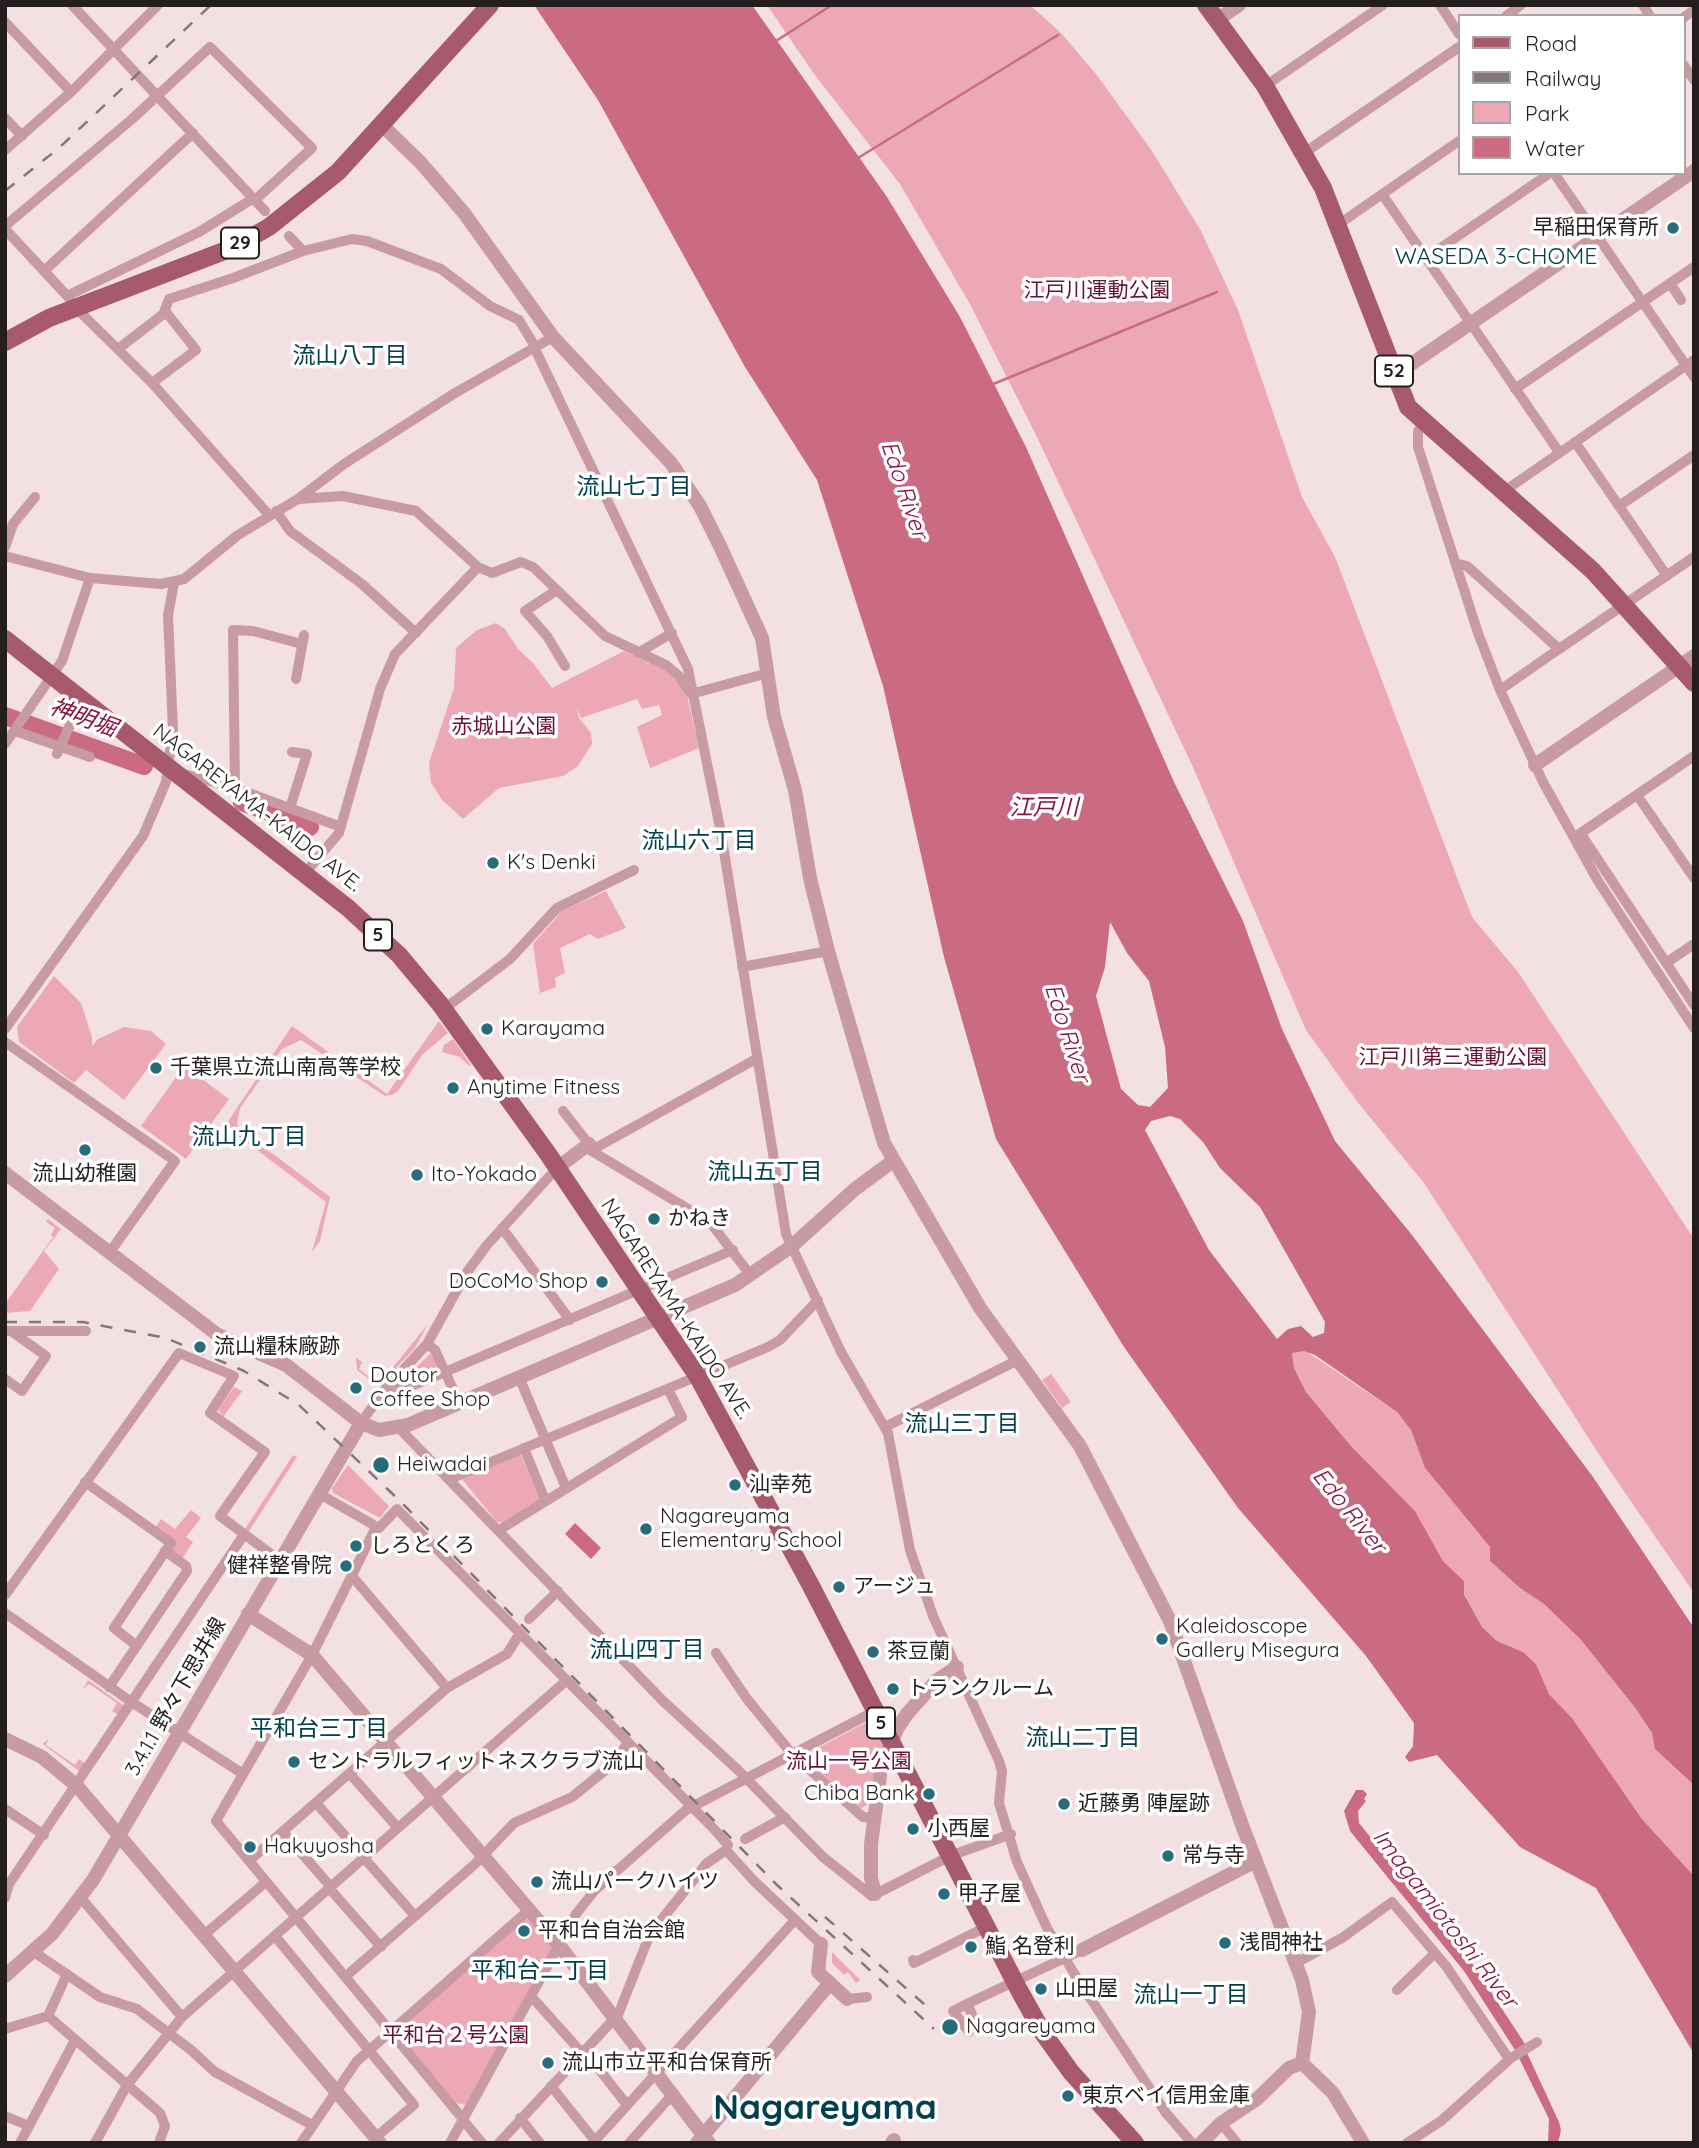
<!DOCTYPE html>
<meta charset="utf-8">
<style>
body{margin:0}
#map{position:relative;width:1699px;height:2148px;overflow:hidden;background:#f2e0e3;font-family:Quicksand,sans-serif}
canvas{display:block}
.frame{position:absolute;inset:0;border:7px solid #241e1f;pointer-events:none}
.legend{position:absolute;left:1458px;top:14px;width:228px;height:161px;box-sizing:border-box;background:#fff;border:2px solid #a7a5a5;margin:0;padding:9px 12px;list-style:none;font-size:21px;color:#241e1f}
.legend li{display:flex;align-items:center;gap:14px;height:35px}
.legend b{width:35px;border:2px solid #a7a5a5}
</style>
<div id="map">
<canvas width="1699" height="2148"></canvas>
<div class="frame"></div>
<ul class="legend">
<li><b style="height:9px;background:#a85a6d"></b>Road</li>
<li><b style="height:9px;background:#837779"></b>Railway</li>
<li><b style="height:19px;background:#eda8b6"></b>Park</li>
<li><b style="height:19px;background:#cb6b82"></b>Water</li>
</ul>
</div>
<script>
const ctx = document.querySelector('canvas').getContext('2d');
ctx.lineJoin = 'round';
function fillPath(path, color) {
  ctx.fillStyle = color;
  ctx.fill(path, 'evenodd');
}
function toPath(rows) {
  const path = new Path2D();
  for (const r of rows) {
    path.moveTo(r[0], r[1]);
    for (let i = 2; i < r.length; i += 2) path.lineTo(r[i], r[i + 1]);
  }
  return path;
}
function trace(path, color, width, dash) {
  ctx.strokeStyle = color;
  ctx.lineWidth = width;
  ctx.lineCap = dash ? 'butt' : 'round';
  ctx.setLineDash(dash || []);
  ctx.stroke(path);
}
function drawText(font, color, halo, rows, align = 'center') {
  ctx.font = font + ' Quicksand,"Noto Sans JP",sans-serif';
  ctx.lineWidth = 7;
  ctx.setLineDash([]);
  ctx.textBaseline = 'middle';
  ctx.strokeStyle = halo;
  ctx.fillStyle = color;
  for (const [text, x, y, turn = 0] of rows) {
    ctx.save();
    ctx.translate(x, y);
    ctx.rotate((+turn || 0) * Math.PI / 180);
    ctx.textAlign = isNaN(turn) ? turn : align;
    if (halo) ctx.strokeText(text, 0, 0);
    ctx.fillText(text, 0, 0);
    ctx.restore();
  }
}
fillPath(toPath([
 [767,5,1030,5,1061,33,1096,74,1152,151,1201,231,1238,310,1302,497,1335,557,1472,917,1518,972,1694,1239,1694,1593,1608,1468,1424,1183,1359,1104,1306,1030,1192,765,1036,435,971,306,900,184,814,74],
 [496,623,505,629,518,649,533,663,552,688,624,651,649,662,642,666,651,662,664,668,686,691,699,748,650,768,637,727,662,715,659,705,642,709,637,699,581,718,577,708,579,718,591,733,592,744,578,766,563,776,499,788,463,819,442,800,431,783,429,763,454,688,456,648,477,630],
 [606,891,626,928,598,939,590,934,560,948,565,973,555,978,556,987,540,993,533,944,562,911],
 [54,976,81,1003,92,1037,92,1046,98,1039,124,1027,151,1031,166,1044,124,1100,86,1070,74,1083,19,1042,17,1027],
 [439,1021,448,1033,422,1055,398,1091,392,1095,385,1096,301,1040,282,1049,240,1108,237,1124,243,1135,276,1156,330,1197,320,1241,312,1252,326,1202,225,1126,292,1026,387,1094],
 [453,1039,471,1065,469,1066,460,1057,442,1052,444,1045],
 [184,1066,229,1099,186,1159,141,1126],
 [48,1219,61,1229,44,1251,59,1269,30,1311,5,1313,5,1304,53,1237,51,1235,55,1228,46,1222],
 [428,1324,415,1348,396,1368,378,1385,357,1370,356,1358,362,1362,359,1369,373,1380,378,1380,383,1374,386,1376],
 [1304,1350,1397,1412,1411,1430,1425,1468,1490,1547,1490,1561,1520,1588,1544,1604,1581,1640,1636,1709,1652,1733,1656,1749,1694,1785,1694,1876,1642,1819,1572,1718,1549,1694,1536,1664,1523,1652,1497,1641,1482,1627,1464,1593,1464,1581,1443,1561,1415,1511,1351,1446,1306,1392,1294,1368,1292,1353],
 [430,1354,434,1354,440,1368,402,1388,400,1383],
 [1051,1374,1071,1402,1062,1408,1042,1380],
 [234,1387,242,1391,223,1417,218,1410],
 [520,1453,540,1500,502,1522,497,1522,461,1478],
 [293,1455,297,1457,247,1534,243,1532],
 [348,1465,389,1506,380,1518,333,1493,332,1488],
 [191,1510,201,1518,186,1537,193,1542,182,1559,173,1553,155,1528,161,1519,175,1529],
 [88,1680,123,1705,123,1709,83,1770,79,1771,43,1744,49,1738,46,1745,75,1765,79,1759,85,1763,118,1715,112,1711,117,1703,89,1684,83,1689],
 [867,1722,872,1725,883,1745,876,1762,867,1805,861,1808,810,1763,816,1759,812,1751],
 [525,1917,552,1944,551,1951,466,2105,456,2103,400,2036,400,2030],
 [832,1952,860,1980,856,1983,848,1972,844,1975,832,1963]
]), '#eda8b6');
fillPath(toPath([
 [534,5,752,5,887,197,960,317,1026,447,1174,782,1243,921,1282,1029,1335,1141,1412,1235,1593,1477,1694,1628,1694,1785,1655,1749,1652,1733,1636,1709,1581,1640,1544,1604,1520,1588,1490,1561,1490,1547,1425,1468,1411,1430,1397,1412,1315,1355,1304,1351,1292,1353,1294,1368,1306,1392,1351,1446,1415,1511,1443,1561,1464,1581,1464,1594,1482,1627,1497,1641,1523,1652,1536,1664,1549,1694,1572,1718,1642,1819,1694,1876,1694,2054,1596,1888,1520,1847,1437,1755,1409,1762,1405,1757,1413,1746,1414,1723,1366,1656,1238,1508,1124,1347,996,1139,944,957,883,686,817,480,745,367,598,100],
 [1110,922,1127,953,1149,981,1165,1047,1168,1088,1150,1107,1138,1105,1121,1089,1096,996,1105,967],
 [1170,1116,1180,1119,1203,1142,1220,1168,1260,1207,1325,1322,1324,1333,1313,1337,1301,1326,1288,1329,1277,1339,1209,1250,1145,1130,1151,1121],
 [575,1523,601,1548,591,1559,565,1534],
 [1356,1790,1363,1790,1367,1794,1364,1799,1366,1801,1358,1811,1359,1823,1472,1963,1525,2044,1515,2050,1464,1971,1350,1831,1344,1811],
 [1527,2053,1559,2122,1561,2130,1558,2143,1548,2143,1549,2119,1519,2058]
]), '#cb6b82');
trace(toPath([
 [776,41,832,5],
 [858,158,1058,35],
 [991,385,1217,292]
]), '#cb6b82', 2.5);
trace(toPath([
 [5,716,144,766],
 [242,802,310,827]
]), '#cb6b82', 18);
trace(toPath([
 [72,5,265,211],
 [1440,5,1459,34],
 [1643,5,1650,16],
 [1506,16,1521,5],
 [1683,18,1694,10],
 [5,22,71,92],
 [1683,64,1694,80],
 [1265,86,1383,5],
 [5,118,22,136],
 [5,150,71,92,158,5],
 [1304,153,1459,47],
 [1554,173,1694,377],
 [1382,194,1559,452],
 [1339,224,1459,141],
 [5,226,131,120,210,47,312,148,255,200],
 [5,229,70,299],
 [289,236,303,251],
 [1426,258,1550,173],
 [44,271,193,133],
 [1670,283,1681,300],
 [67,296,199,232,254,198],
 [75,307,152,383,269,515],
 [163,315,169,299,233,278,303,251,352,239,367,241,441,269,490,306,519,320,536,348],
 [118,349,166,312,196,350,152,383],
 [535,349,688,669,721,833,786,1234,841,1352,888,1433,910,1550,933,1616,999,1761,1002,1771,999,1803,1017,1862,1047,1928,1075,1975,1166,2113,1192,2143],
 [1515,389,1694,267],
 [1424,423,1418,431,1418,447,1478,633,1500,690,1543,782,1598,881,1694,1028],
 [1575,442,1667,576],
 [1503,492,1694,360],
 [299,499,343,496,416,511,478,567],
 [1619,506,1694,455],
 [276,511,290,531,362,584,416,633],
 [5,547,13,524,35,497],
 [5,556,90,578,161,584,184,579,238,535,298,499,344,464,455,393,553,337],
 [1455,563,1467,566,1559,649,1694,557],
 [557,590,525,611,547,636,565,666],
 [302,644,253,631,233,630,235,788,341,827],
 [638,653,672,633],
 [296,679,304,635],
 [1500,690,1559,649],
 [15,731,90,757],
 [5,744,62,661,90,578],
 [57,754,69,727,88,705],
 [184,774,235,788],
 [1637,795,1694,878],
 [290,808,307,754,292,752],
 [1581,834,1694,1005],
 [1575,837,1694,756],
 [305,873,339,833,380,689,395,654,478,567,492,573,521,562,533,567,605,636,666,665,679,676,691,694,768,673],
 [1666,963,1694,944],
 [742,967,828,951],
 [444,1009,510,959,557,908,634,870],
 [5,1029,143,836,166,782,173,729,168,615,174,583],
 [5,1042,175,1161,110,1252],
 [563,1111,589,1144],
 [585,1147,710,1222,751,1276],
 [592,1150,756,1059],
 [502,1228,570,1320],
 [8,1331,86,1331],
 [427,1344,435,1350,459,1402],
 [519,1377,566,1488],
 [5,1379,22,1391,46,1356,11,1331],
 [390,1384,400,1391,733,1250],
 [361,1423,382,1393,427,1344,467,1272,487,1245,557,1168],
 [885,1427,1018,1360],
 [399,1428,663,1701,738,1770,823,1857,872,1896,950,1856,1011,1834],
 [524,1448,545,1500],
 [450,1479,768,1347,780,1340,818,1300],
 [85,1482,171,1543,114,1628,137,1646],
 [318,1493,379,1528,397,1509,714,1829,728,1845,726,1850,754,1881,821,1944],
 [376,1527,312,1655,216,1821,463,2119],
 [499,1530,682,1417,668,1389],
 [752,1546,782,1531],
 [352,1576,447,1688],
 [5,1595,179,1353,234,1376,210,1413,265,1452,220,1516,279,1560],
 [5,1613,133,1703,243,1774],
 [529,1619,558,1591],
 [716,1653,747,1699,792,1754,863,1817,873,1818],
 [109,1687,187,1571,186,1566,165,1551],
 [350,1774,398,1828],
 [316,1803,364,1857],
 [5,1809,44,1835],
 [283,1832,331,1887],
 [745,1839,785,1817],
 [364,1858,415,1916],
 [249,1861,447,1688,507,1654,520,1633],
 [329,1888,381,1947],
 [5,1898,9,1884,243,1536],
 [81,1898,182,2017],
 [204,1935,266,1882],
 [275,1936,414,2105,376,2137],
 [34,1952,100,1997,137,2009,191,2050,215,2072,312,2125],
 [913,1960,914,1963,986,1927],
 [1296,1963,1342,1938,1392,1902,1446,1966,1509,2059],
 [345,1977,475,1864,514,1823,572,1797,608,1768,628,1743],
 [1397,1990,1435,1953],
 [531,1996,582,2053],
 [847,1999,867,1997],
 [967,2004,975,2021,969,2032,953,2011,973,2001,1022,1978,1082,1950],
 [48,2016,67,1974],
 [616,2020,650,1934,707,1863,726,1850],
 [5,2029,48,2016,160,2113,165,2126,159,2143],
 [584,2050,627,2105],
 [551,2086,595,2141],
 [5,2116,29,2126],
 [520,2118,540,2143],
 [463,2120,482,2143],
 [1221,2123,1237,2143],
 [20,2143,75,2040],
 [95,2143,127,2085,182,2017,567,1680],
 [301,2143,357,2061,529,1910],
 [450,2143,576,1914,595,1890,686,1810,875,1711],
 [499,2143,615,2018],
 [593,2143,794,1921],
 [629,2143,673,2094],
 [1407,2143,1441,2121,1511,2058,1537,2042]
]), '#c89ba3', 10);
trace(toPath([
 [1217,20,1239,5],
 [382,125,421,163,464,213,553,337,671,463,700,506,720,546,762,638,774,717,795,790,810,878,828,951,884,1143,980,1308,1080,1446,1170,1621,1242,1825,1302,1980,1309,2012,1302,2063],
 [1395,375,1694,171],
 [1535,765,1694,656],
 [557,1168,589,1144],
 [5,1173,218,1335,286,1365,361,1423,379,1430,408,1425,735,1285,792,1246,855,1189,893,1161],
 [248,1614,312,1655,559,1945,709,2143],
 [5,1739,42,1757,77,1786,380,2143],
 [875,1894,871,1878,871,1844,881,1768,897,1729,907,1714,937,1680,957,1667],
 [821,1944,818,1972,847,1999],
 [1082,1950,1256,1861],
 [5,1976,52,1934,93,1880,361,1423],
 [1302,2063,1333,2093,1363,2143],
 [697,2143,830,1983],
 [892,2143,894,2140],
 [1201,2143,1221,2123,1257,2099,1289,2068,1302,2063]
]), '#c89ba3', 14);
trace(toPath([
 [1206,5,1265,86,1323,188,1408,407,1593,571,1694,683],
 [5,342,49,318,232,248,269,227,338,172,490,5],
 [5,639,348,908,399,955,440,1004,548,1154,698,1377,810,1584,1019,1990,1043,2033,1071,2072,1135,2143]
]), '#a85a6d', 18);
trace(toPath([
 [5,191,59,148,211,5],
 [5,1322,83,1322,166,1338,244,1371,299,1405,399,1500,777,1885,934,2029],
 [825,1917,933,2012]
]), '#837779', 2.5, [12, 12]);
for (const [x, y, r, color] of [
 [1673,228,7,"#276c7c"],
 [493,863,7,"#276c7c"],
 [487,1029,7,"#276c7c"],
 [156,1068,7,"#276c7c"],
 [453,1088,7,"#276c7c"],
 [85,1150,7,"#276c7c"],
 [417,1175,7,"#276c7c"],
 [654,1219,7,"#276c7c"],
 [602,1282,7,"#276c7c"],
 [200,1347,7,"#276c7c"],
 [356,1388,7,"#276c7c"],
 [381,1465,9,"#276c7c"],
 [735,1485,7,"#276c7c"],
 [646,1529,7,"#276c7c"],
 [356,1546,7,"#276c7c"],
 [346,1566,7,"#276c7c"],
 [839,1587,7,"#276c7c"],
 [1162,1639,7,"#276c7c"],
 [873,1652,7,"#276c7c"],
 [893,1689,7,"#276c7c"],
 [294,1762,7,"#276c7c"],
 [929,1794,7,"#276c7c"],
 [1064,1804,7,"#276c7c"],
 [913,1829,7,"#276c7c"],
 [250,1847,7,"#276c7c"],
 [1168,1856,7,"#276c7c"],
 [537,1882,7,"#276c7c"],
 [944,1894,7,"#276c7c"],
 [524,1931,7,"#276c7c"],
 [1225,1943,7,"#276c7c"],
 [971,1947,7,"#276c7c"],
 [1041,1989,7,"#276c7c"],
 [950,2027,9,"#276c7c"],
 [548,2063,7,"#276c7c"],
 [1068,2096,7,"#276c7c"]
]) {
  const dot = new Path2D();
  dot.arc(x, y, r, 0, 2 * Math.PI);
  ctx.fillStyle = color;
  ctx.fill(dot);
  trace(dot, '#fff', 2.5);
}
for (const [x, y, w] of [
 [240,243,38],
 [1394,371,38],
 [378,935,28],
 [881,1723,28]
]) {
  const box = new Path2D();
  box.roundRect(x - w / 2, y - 15.5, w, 31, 5);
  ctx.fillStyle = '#fff';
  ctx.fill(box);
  trace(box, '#241e1f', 2);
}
drawText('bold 19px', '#241e1f', null, [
 ["29",240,243],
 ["52",1394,371],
 ["5",378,935],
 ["5",881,1723]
]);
drawText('21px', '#241e1f', '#fff', [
 ["早稲田保育所",1659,228,"right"],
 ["K's Denki",507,863],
 ["Karayama",501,1029],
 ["千葉県立流山南高等学校",170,1068],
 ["Anytime Fitness",467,1088],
 ["流山幼稚園",85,1174,"center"],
 ["Ito-Yokado",431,1175],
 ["かねき",668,1219],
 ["DoCoMo Shop",588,1282,"right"],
 ["流山糧秣廠跡",214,1347],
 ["Doutor",370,1376],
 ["Coffee Shop",370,1400],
 ["Heiwadai",397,1465],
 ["汕幸苑",749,1485],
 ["Nagareyama",660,1517],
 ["Elementary School",660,1541],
 ["しろとくろ",370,1546],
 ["健祥整骨院",332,1566,"right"],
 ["アージュ",853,1587],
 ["Kaleidoscope",1176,1627],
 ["Gallery Misegura",1176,1651],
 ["茶豆蘭",887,1652],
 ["トランクルーム",907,1689],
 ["セントラルフィットネスクラブ流山",308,1762],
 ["Chiba Bank",915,1794,"right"],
 ["近藤勇 陣屋跡",1078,1804],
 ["小西屋",927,1829],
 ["Hakuyosha",264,1847],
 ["常与寺",1182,1856],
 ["流山パークハイツ",551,1882],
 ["甲子屋",958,1894],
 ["平和台自治会館",538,1931],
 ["浅間神社",1239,1943],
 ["鮨 名登利",985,1947],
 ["山田屋",1055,1989],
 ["Nagareyama",966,2027],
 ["流山市立平和台保育所",562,2063],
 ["東京ベイ信用金庫",1082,2096]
], 'left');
drawText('21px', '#6a1231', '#fff', [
 ["江戸川運動公園",1097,291],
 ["赤城山公園",504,727],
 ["江戸川第三運動公園",1453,1058],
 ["流山一号公園",849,1762],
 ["平和台２号公園",456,2036]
]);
drawText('21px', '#241e1f', '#fff', [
 ["NAGAREYAMA-KAIDO AVE.",257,808,38],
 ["NAGAREYAMA-KAIDO AVE.",676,1309,57],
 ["3.4.1.1 野々下思井線",176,1697,-60]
]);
drawText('23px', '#02404d', '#fff', [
 ["WASEDA 3-CHOME",1496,257],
 ["流山八丁目",350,356],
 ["流山七丁目",634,487],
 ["流山六丁目",699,841],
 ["流山九丁目",249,1137],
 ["流山五丁目",765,1172],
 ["流山三丁目",962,1424],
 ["流山四丁目",647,1650],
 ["平和台三丁目",319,1729],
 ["流山二丁目",1083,1738],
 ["平和台二丁目",540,1971],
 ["流山一丁目",1191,1995]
]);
drawText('italic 23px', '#89123f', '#fff', [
 ["Edo River",904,490,71],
 ["神明堀",83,718,20],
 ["江戸川",1044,808],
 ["Edo River",1067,1033,72],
 ["Edo River",1349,1511,51],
 ["Imagamiotoshi River",1445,1919,52]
]);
drawText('bold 35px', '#02404d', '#fff', [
 ["Nagareyama",825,2108]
]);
</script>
